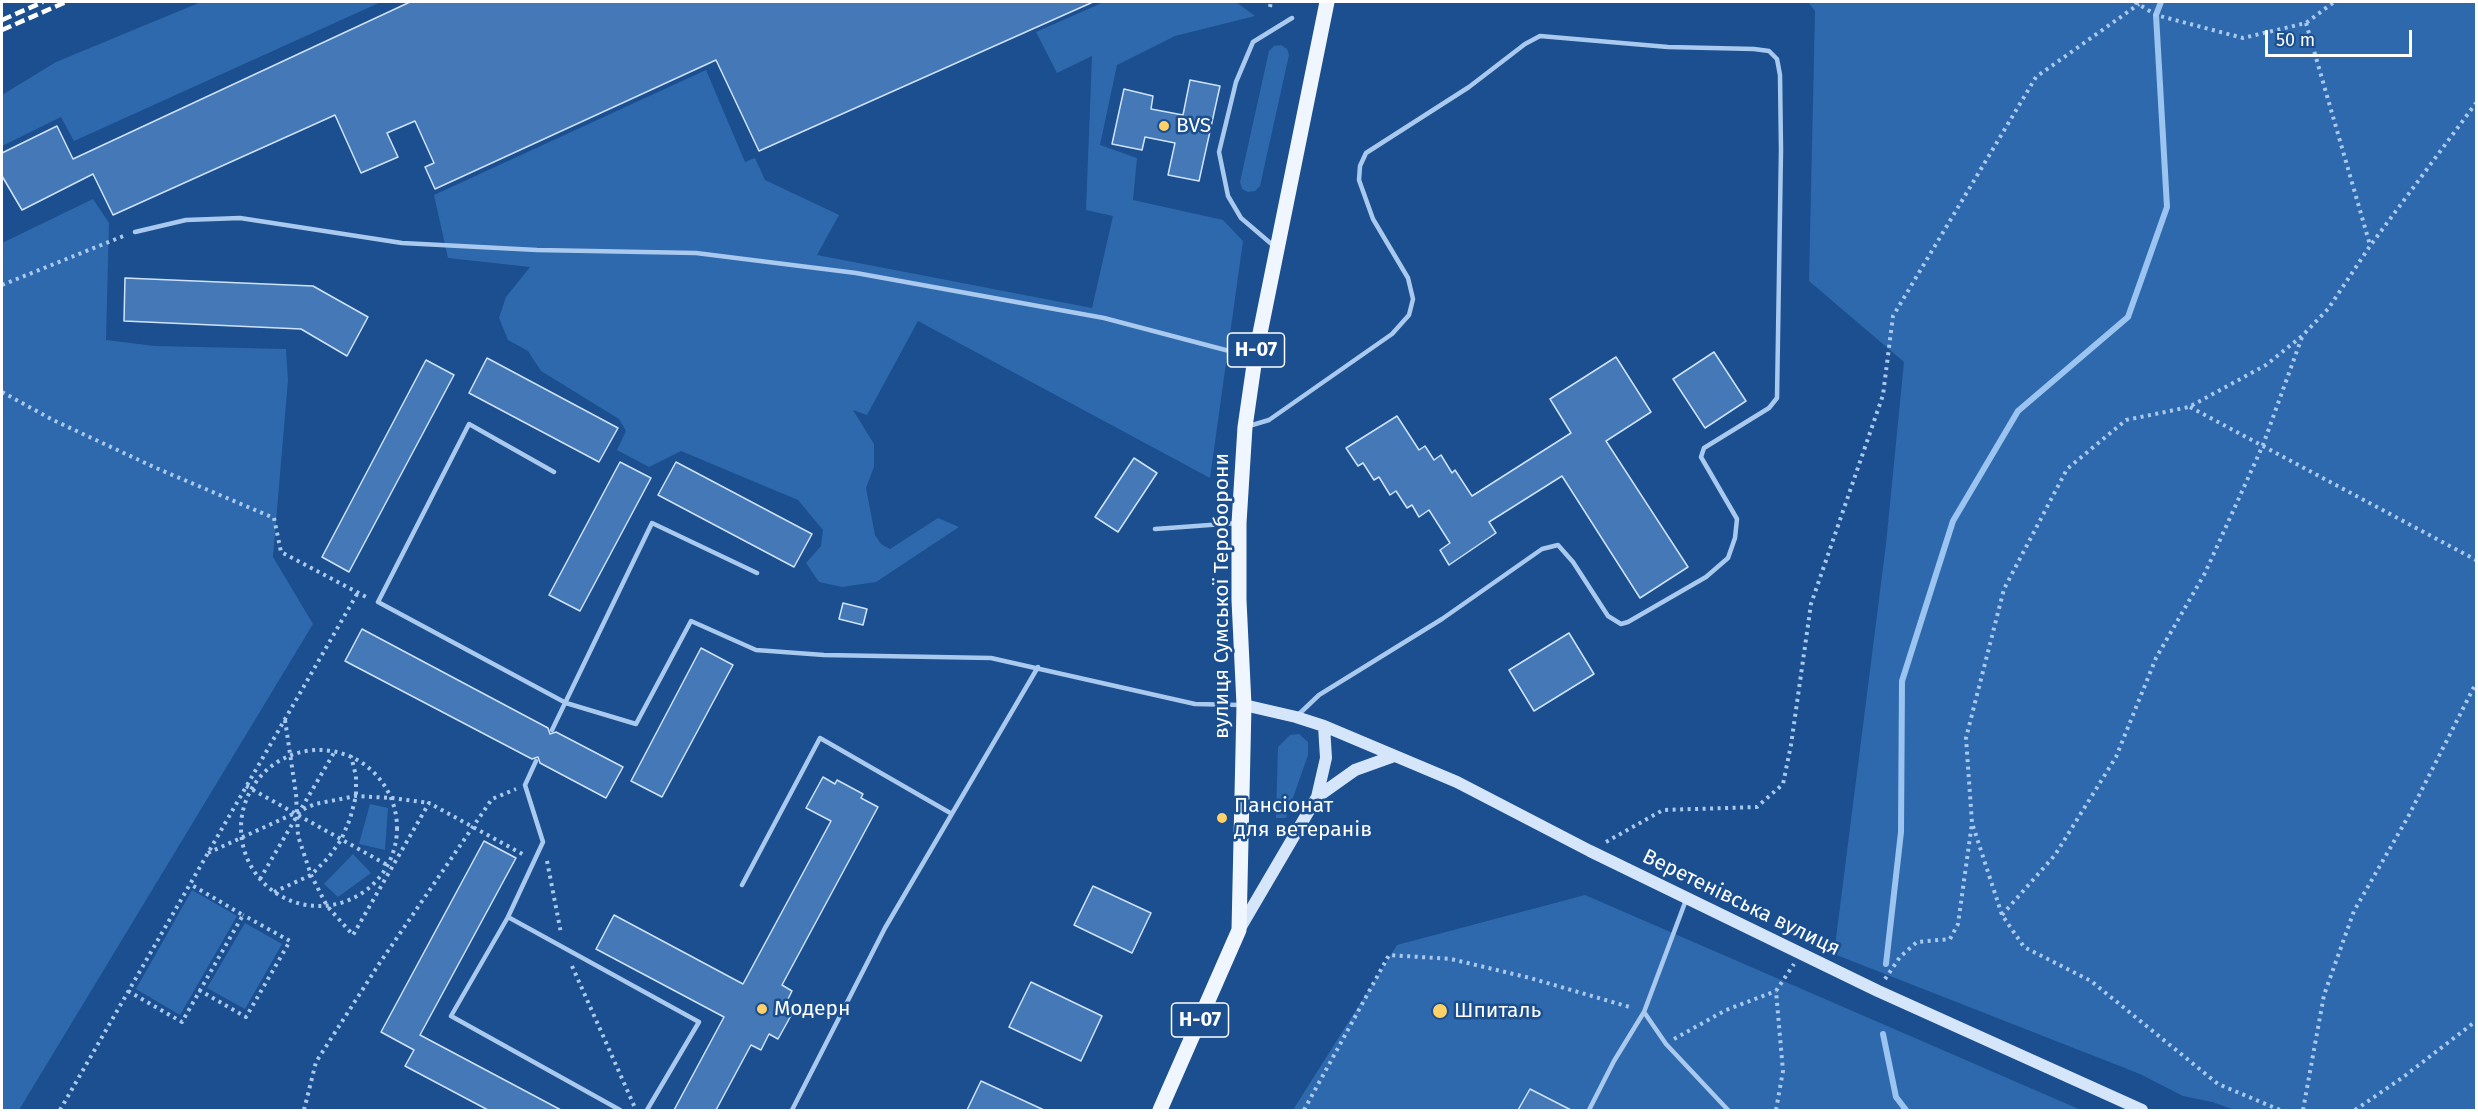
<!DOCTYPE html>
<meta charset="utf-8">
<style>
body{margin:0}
#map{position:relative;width:2478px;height:1112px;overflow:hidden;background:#1b4f8f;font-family:"Fira Sans",sans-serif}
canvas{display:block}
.frame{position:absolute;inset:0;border:3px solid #fff;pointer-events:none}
.scale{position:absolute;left:2265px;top:30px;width:147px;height:27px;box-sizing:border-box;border:3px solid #fff;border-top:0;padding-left:8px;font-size:18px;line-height:21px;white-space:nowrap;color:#fff;-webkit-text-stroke:4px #1b4f8f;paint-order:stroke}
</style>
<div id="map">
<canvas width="2478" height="1112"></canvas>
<div class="frame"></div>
<div class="scale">50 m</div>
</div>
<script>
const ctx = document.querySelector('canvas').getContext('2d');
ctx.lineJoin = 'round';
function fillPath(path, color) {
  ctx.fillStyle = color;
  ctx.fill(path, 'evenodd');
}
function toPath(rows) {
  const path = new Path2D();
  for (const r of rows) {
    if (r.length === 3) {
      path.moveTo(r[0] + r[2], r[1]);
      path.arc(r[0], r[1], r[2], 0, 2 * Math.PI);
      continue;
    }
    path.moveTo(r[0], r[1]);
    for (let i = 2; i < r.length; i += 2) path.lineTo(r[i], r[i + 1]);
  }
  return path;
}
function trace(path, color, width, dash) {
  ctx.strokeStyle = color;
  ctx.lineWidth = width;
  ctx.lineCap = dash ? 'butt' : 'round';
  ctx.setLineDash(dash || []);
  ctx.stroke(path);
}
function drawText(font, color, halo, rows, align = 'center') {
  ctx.font = font + ' "Fira Sans",sans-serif';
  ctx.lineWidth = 5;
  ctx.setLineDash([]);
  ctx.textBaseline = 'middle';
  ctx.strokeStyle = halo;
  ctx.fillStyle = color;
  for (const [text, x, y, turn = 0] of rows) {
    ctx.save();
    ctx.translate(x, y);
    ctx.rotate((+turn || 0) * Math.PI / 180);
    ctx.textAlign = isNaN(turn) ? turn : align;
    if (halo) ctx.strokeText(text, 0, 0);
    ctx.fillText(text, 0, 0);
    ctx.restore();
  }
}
fillPath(toPath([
 [201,2,381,2,74,141,61,117,2,146,2,95,56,62],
 [1104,2,1236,2,1255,16,1175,36,1117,65,1100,145,1137,158,1133,200,1223,220,1243,241,1210,478,918,321,867,415,853,410,874,444,874,467,866,488,875,535,881,544,890,549,938,518,959,527,876,582,842,587,819,582,806,563,821,546,823,530,798,500,681,451,649,467,617,450,626,431,619,419,541,371,528,351,508,340,499,318,506,297,530,267,448,258,434,195,706,70,745,162,755,158,765,180,839,215,817,255,1092,308,1113,216,1086,210,1092,56,1057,73,1036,32],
 [1808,2,2476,2,2476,1110,2235,1110,2212,1102,2183,1096,2140,1074,1834,954,1886,544,1904,362,1809,281,1815,11],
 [1281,45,1287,49,1289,55,1260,186,1255,191,1248,192,1242,189,1240,182,1269,51,1274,46],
 [93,199,109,223,106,340,155,346,286,349,288,380,273,557,313,624,19,1110,2,1110,2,243],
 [1299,734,1308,742,1308,755,1286,818,1276,818,1278,747,1290,735],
 [370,804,388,808,385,850,359,844],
 [353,854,371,873,338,897,324,884],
 [192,890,237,916,180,1015,136,989],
 [1585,895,2081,1110,1293,1110,1397,945],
 [245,923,282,944,245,1009,207,988]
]), '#2e69ad');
trace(toPath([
 [1886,964,1901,832,1902,681,1953,521,2018,411,2128,317,2167,207,2156,15,2161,2],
 [1883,1034,1896,1097,1906,1110]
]), '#9cc4f0', 6);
const building = toPath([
 [410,2,1093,2,759,151,716,60,435,189,425,167,434,163,415,121,387,133,398,157,361,173,335,115,113,215,93,174,22,210,2,176,2,153,57,126,73,159,410,2],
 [1190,80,1220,86,1199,181,1168,175,1175,143,1145,137,1142,150,1112,144,1124,89,1153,96,1151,109,1183,115,1190,80],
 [125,278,313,286,368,317,347,356,301,329,124,321,125,278],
 [1714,352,1746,401,1705,428,1673,379,1714,352],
 [1616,357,1651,412,1606,441,1688,567,1640,598,1562,476,1489,522,1496,533,1449,565,1440,550,1450,543,1429,510,1419,517,1412,505,1407,508,1396,491,1390,495,1379,477,1374,480,1363,463,1358,466,1346,448,1397,416,1419,450,1425,446,1434,460,1441,455,1452,473,1455,470,1472,496,1571,433,1550,399,1616,357],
 [487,358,618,428,599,462,469,393,487,358],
 [426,360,454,375,349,572,322,557,426,360],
 [1134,458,1157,473,1118,532,1095,517,1134,458],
 [620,462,651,478,580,611,549,595,620,462],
 [676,462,812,534,794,567,658,495,676,462],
 [843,603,867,609,863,625,839,619,843,603],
 [362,629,548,728,550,734,556,732,623,767,606,798,540,763,538,757,532,759,345,661,362,629],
 [1569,633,1594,674,1534,711,1509,670,1569,633],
 [701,648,733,665,662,797,631,781,701,648],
 [823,777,835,784,837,780,863,794,861,798,878,807,782,985,792,991,784,1007,793,1012,778,1039,769,1034,761,1050,751,1045,716,1110,674,1110,724,1017,596,949,614,915,743,984,831,821,806,808,823,777],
 [484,841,516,858,420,1035,561,1110,488,1110,405,1066,414,1050,381,1032,484,841],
 [1093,886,1151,913,1132,953,1074,925,1093,886],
 [1031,982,1102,1016,1081,1061,1009,1027,1031,982],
 [981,1081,1044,1110,967,1110,981,1081],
 [1530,1089,1571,1110,1518,1110,1530,1089]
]);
fillPath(building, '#4478b7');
trace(building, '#cfe3fa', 1.5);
trace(toPath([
 [2135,2,2156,15,2243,38,2306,23,2334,2],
 [1270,7,1271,2],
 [2306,23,2370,245],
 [2,285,126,235],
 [2,392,53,420,156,468,274,518,281,552,368,598],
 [2190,407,2476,560],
 [285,720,296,794,298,836,311,875,327,906,353,935,429,803,526,856],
 [319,828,78],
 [246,786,389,866],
 [1973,826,2002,915,2024,947,2091,981,2218,1084,2280,1110],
 [1606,842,1663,810,1757,807,1783,784,1791,745,1811,604,1883,395,1893,316,2036,77,2139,4],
 [208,853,315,804,356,796,392,798,429,803],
 [547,861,561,933],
 [260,879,335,751],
 [274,892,311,875,328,858,341,840,350,819,356,796,356,776,351,756],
 [2002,915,2055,855,2116,757,2156,658,2205,573,2263,445,2302,337],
 [572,966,636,1110],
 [1885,979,1900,957,1917,942,1950,939,1958,924,1972,823,1966,738,2004,589,2067,469,2126,420,2189,407,2266,365,2302,336,2328,309,2370,246,2476,103],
 [199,990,246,1017,290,941,243,915],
 [128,991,182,1022,243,915,190,884],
 [1674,1039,1726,1010,1776,991],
 [60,1110,357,594],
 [304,1110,316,1062,379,964,492,799,516,789],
 [1304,1110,1389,955,1451,959,1530,978,1633,1008],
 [1776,1110,1783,1071,1776,991,1794,964],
 [2303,1110,2324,995,2354,911,2408,817,2476,683],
 [2355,1110,2402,1078,2476,1021]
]), '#a9c9ee', 4, [3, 4.5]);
trace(toPath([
 [135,232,186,220,240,218,402,243,537,250,696,253,856,273,1104,318,1252,357],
 [1275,247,1241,218,1228,196,1219,152,1236,82,1253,42,1292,18],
 [1249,426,1269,420,1392,334,1409,315,1413,299,1408,278,1373,219,1359,180,1360,166,1366,153,1469,87,1525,44,1540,36,1668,47,1754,49,1769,51,1777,59,1780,75,1781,150,1777,398,1769,408,1704,448,1701,457,1737,519,1735,538,1728,558,1706,577,1628,622,1621,624,1608,616,1573,562,1558,545,1542,549,1442,619,1319,695,1298,715],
 [554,472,469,424,378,602,566,703,636,724,691,621,756,650,824,655,991,658,1195,704,1241,705],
 [1155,529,1237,523],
 [552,730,652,523,757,573],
 [536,761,525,785,543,842,508,917,451,1016,620,1110],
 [742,885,820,738,952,814],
 [1686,900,1644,1012,1666,1044,1728,1110],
 [508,917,699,1022,647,1110],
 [792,1110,885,928,1038,667],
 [1589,1110,1614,1061,1644,1012]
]), '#a9c9ee', 4.5);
trace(toPath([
 [1244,705,1296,717,1324,726,1457,782,1590,851,1878,991,2142,1110],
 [1317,797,1355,770,1394,756],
 [1239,930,1317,797,1326,758,1324,726]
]), '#d6e6fa', 12);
trace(toPath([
 [1160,1110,1239,930,1244,705,1239,600,1239,523,1245,427,1255,358,1327,2]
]), '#f0f6ff', 15);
trace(toPath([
 [2,20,43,2],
 [2,30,66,2]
]), '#fff', 4.5, [10, 4.5]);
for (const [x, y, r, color] of [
 [1164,126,6,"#ffd166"],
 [1222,818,6,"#ffd166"],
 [762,1009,6,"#ffd166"],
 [1440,1011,8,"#ffd166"]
]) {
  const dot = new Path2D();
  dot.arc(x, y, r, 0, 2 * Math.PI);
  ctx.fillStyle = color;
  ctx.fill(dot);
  trace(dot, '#1b4f8f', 2);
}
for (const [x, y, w] of [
 [1256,350,57],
 [1200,1020,57]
]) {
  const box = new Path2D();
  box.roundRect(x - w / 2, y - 17, w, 34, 4.5);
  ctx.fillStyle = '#1b4f8f';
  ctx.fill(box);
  trace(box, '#fff', 1.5);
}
drawText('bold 20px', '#fff', null, [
 ["Н-07",1256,350],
 ["Н-07",1200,1020]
]);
drawText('21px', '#fff', '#1b4f8f', [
 ["BVS",1176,126],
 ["Пансіонат",1234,806],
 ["для ветеранів",1234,830],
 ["Модерн",774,1009],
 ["Шпиталь",1454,1011]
], 'left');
drawText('21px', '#fff', '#1b4f8f', [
 ["вулиця Сумської Тероборони",1222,596,-90],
 ["Веретенівська вулиця",1741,903,26]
]);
</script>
